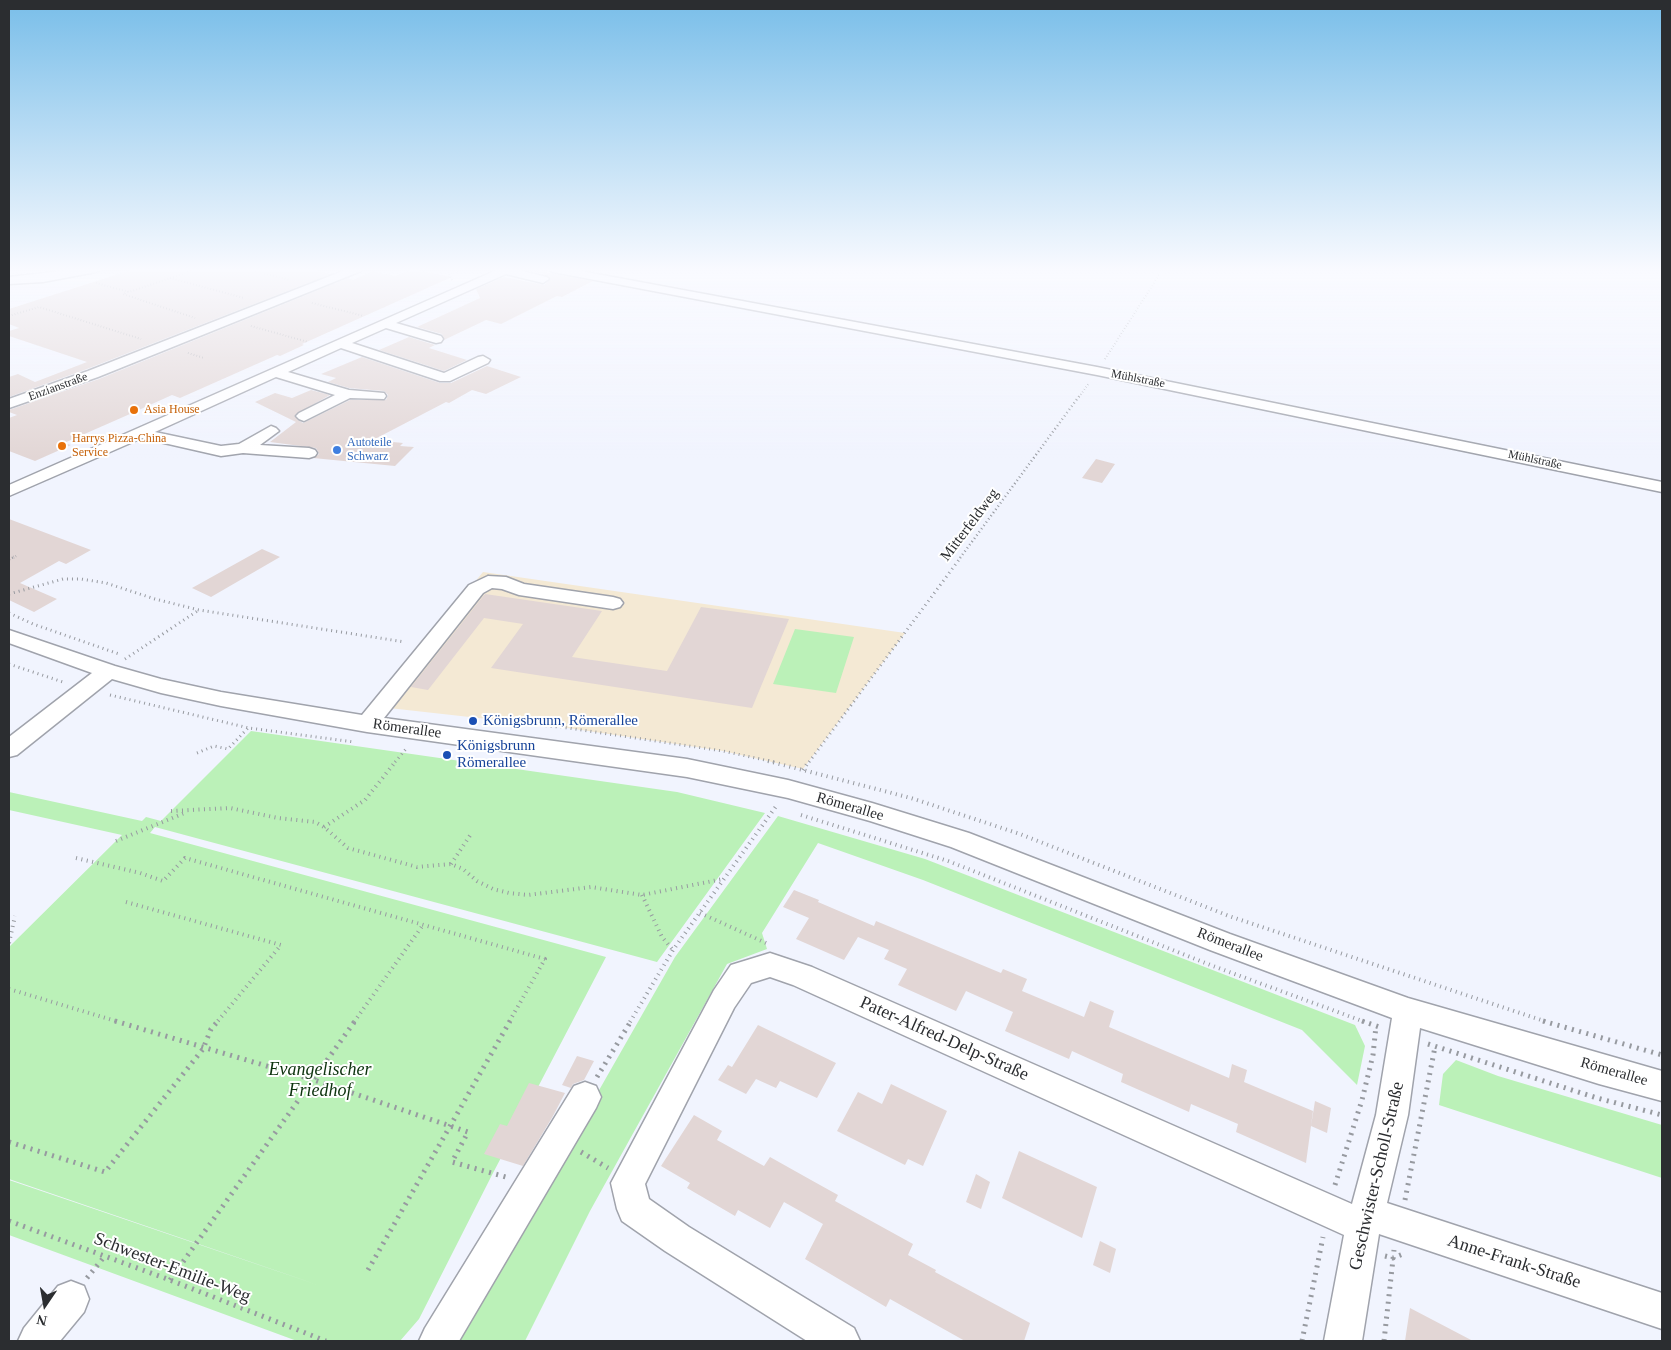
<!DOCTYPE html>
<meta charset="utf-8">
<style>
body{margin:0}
#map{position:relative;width:1671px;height:1350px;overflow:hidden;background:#f1f4fe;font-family:"Times New Roman",serif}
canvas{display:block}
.frame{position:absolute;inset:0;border:10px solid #2b2d30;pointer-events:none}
.north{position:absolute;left:20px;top:1280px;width:50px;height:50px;-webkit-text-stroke:4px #fff;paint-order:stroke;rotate:192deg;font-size:14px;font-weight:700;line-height:20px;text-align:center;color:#2b2d30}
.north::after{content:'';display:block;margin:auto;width:18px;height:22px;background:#2b2d30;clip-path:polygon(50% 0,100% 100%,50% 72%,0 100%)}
</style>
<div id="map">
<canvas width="1671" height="1350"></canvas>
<div class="frame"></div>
<div class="north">N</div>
</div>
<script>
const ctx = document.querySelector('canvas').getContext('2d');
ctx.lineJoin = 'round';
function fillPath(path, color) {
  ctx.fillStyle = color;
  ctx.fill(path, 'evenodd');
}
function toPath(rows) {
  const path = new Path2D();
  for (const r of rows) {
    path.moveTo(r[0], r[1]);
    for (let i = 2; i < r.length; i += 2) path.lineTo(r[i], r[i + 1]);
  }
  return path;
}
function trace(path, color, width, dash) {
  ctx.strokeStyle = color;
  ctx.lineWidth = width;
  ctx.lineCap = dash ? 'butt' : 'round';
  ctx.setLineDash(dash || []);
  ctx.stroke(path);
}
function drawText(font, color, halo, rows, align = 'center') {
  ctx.font = font + ' "Times New Roman",serif';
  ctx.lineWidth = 4;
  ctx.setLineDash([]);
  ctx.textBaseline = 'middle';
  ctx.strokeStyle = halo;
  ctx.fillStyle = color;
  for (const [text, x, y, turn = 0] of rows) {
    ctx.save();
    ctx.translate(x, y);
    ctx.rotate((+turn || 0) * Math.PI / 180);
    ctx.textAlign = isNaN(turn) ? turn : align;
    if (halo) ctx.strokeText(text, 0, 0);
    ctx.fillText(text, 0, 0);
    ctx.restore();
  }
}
fillPath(toPath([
 [483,572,905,633,803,769,723,751,568,728,380,707,375,704]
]), '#f4e9d4');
fillPath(toPath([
 [795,629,854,637,836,693,773,684],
 [251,731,677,792,765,813,657,962,155,827,150,833,606,957,493,1173,419,1319,400,1341,297,1341,9,1235,9,1180,321,1286,9,1179,9,947,122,835,9,810,9,792,142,821,146,817,161,821],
 [778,816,925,859,1355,1025,1365,1046,1357,1085,1302,1030,923,880,818,843,762,933,767,949,727,964,590,1211,525,1341,456,1341,675,957],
 [1456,1060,1498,1076,1662,1125,1662,1178,1439,1105,1443,1074]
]), '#bbf1b8');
fillPath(toPath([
 [134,269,312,269,331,274,87,369,9,397,9,377,18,374,35,382,87,362,9,336,9,331,19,328,9,324,9,309],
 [413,269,452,277,302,344,304,345,280,356,277,355,180,398,172,395,130,414,64,443,71,445,35,461,9,451,9,418,17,415,9,412,9,410,99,379,348,278,353,280,373,271,395,276],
 [541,270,553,274,593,281,562,297,557,296,501,324,486,320,444,340,442,334,417,327,480,298,476,289,504,277,544,285,551,279,547,275,535,272],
 [409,337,435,345,429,348,467,360,444,371,379,350],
 [362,357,440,383,451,383,487,366,521,377,486,394,472,390,449,403,446,402,373,440,403,443,400,446,414,447,395,466,313,458,319,454,316,448,270,442,296,422,255,402,275,393,292,398,311,390,330,395,295,415,298,420,303,423,350,400,386,400,388,395,384,391,349,388,328,382,336,378,321,374],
 [1096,459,1115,464,1102,483,1082,478],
 [9,519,91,550,66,564,59,561,20,583,57,599,34,612,9,600],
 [262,549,280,557,211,597,192,588],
 [485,594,602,611,572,657,667,671,701,607,789,619,752,708,491,668,523,624,484,618,428,690,411,687],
 [794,890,819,900,818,902,874,926,876,921,1001,973,1003,969,1027,979,1022,991,1084,1017,1090,1001,1114,1011,1109,1027,1229,1078,1232,1064,1247,1070,1244,1082,1313,1111,1306,1163,1236,1132,1238,1124,1191,1104,1189,1112,1121,1082,1123,1074,1072,1051,1069,1059,1005,1031,1013,1012,966,991,956,1011,898,985,907,969,884,959,889,950,858,937,844,960,796,939,809,918,783,907],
 [758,1025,836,1063,817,1098,780,1081,776,1088,756,1079,746,1094,718,1080,728,1065,732,1067],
 [577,1056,594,1061,584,1080,573,1084,571,1088,562,1085],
 [529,1083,565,1093,553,1116,523,1166,484,1154,500,1124,507,1126],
 [891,1084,947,1111,923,1166,908,1159,905,1165,837,1131,858,1092,882,1104],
 [1315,1101,1331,1108,1327,1133,1311,1126],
 [694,1115,722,1131,717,1140,764,1166,770,1157,811,1180,838,1195,835,1201,913,1244,908,1255,936,1270,935,1272,1030,1323,1024,1341,965,1341,890,1299,886,1307,805,1259,823,1224,784,1202,770,1228,738,1210,735,1216,687,1188,690,1183,661,1166],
 [1019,1151,1097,1187,1082,1238,1002,1198],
 [976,1174,990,1182,981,1209,966,1202],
 [1100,1241,1116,1249,1110,1273,1093,1265],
 [1410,1308,1473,1341,1405,1341]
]), '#e2d6d5');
const minor = toPath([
 [78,269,102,269,96,272,43,282,9,284,9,277,78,269],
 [348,269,363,269,361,271,98,377,9,408,9,399,88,371,348,269],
 [499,269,513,269,547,277,549,279,543,283,506,274,396,323,441,336,443,339,441,342,436,343,386,328,352,343,444,373,478,357,483,356,490,360,488,363,450,381,440,381,341,348,288,372,349,390,384,393,386,396,384,399,350,398,304,421,299,419,296,416,299,413,335,395,276,377,155,432,221,446,239,444,271,426,276,428,279,431,260,445,309,448,315,450,317,453,315,456,309,458,243,453,221,456,142,438,9,496,9,485,499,269],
 [547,269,570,269,1097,367,1662,482,1662,492,1097,375,553,272,547,269],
 [488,576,506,577,524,584,613,597,620,599,623,603,620,607,613,609,519,595,502,589,492,588,483,593,384,718,687,759,788,780,872,803,969,833,1230,934,1408,998,1662,1071,1662,1101,1599,1084,1420,1028,1408,1115,1387,1203,1662,1293,1662,1329,1379,1234,1362,1341,1324,1341,1344,1235,793,985,770,977,751,983,734,1008,645,1184,649,1199,689,1227,854,1328,860,1341,807,1341,665,1251,622,1221,617,1209,611,1183,714,990,731,965,770,953,812,967,1352,1204,1376,1115,1392,1018,1210,950,951,847,870,821,788,798,687,777,367,732,221,706,161,693,112,679,17,755,9,757,9,737,92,673,9,643,9,630,115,666,161,679,221,692,362,715,469,585,488,576],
 [585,1082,596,1086,601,1097,596,1108,459,1341,419,1341,425,1328,574,1086,585,1082],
 [71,1281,84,1286,89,1299,84,1312,60,1341,18,1341,24,1328,58,1286,71,1281]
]);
trace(minor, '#a0a3ac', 3);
trace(toPath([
 [247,269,290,280],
 [170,278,244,298],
 [452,280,449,274,461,269],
 [96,283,129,292,197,269],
 [128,292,123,294,195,318],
 [312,303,364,316],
 [9,316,39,307,141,339],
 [251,326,308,342],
 [188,353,204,358],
 [1105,359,1163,269],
 [1079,397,1089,383]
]), '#979aa0', 2, [0.5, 2.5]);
trace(toPath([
 [12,558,16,556],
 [960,558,1080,395]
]), '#979aa0', 2.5, [1, 3]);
trace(toPath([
 [9,559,14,557],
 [9,594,63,579,81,579,106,583,155,599,199,610,405,642],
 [9,613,33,624,119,654],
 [125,659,199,610],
 [9,664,63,682],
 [110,695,249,728,354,742],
 [501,721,568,728,723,751,774,762],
 [197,753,214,746,228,749,248,728],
 [395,762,406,749],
 [809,762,961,557]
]), '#979aa0', 3, [1, 4]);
trace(toPath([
 [768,761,911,798,1020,834,1229,916,1547,1022],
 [803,770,809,761],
 [171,811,230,808,278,818,315,822,324,827,348,848,417,867,451,864,463,869,477,881,493,889,509,893,528,895,591,887,642,895,723,879],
 [801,815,948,861,1213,966,1365,1022],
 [324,827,365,800,396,761],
 [116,841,187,812],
 [76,858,140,873,163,881,185,858,545,959,509,1022],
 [451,864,471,834],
 [642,895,662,937,673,950],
 [126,902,281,945,217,1022],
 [700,913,766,943],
 [9,943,15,916],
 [9,989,119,1022],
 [354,1022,423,925],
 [630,1022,673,950,777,805]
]), '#979aa0', 4, [1, 4.5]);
trace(toPath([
 [115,1021,314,1080,468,1132,452,1162,506,1177],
 [1362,1021,1382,1028],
 [1543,1021,1662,1055],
 [1428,1044,1597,1098,1662,1115],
 [597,1077,631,1021],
 [9,1142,105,1172,203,1049,211,1029,218,1021],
 [581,1152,608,1168],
 [1335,1185,1362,1100,1373,1055,1376,1026],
 [1405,1200,1435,1047],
 [9,1221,170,1280,326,1341],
 [1385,1256,1393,1258,1403,1254],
 [368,1270,510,1021],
 [87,1278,104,1257],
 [170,1280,355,1021],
 [1302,1341,1323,1237],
 [1384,1341,1394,1250]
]), '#979aa0', 5, [2, 5.5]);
fillPath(minor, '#fff');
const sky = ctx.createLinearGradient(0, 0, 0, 458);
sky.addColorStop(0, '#79bee9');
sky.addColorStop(0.59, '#f9faff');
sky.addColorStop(1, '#f9faff00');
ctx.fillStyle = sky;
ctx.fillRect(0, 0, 1671, 458);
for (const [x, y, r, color] of [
 [134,410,5,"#e8710a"],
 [62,446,5,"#e8710a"],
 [337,450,5,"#3f7fe0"],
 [473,721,5,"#1a4fb4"],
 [447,755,5,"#1a4fb4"]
]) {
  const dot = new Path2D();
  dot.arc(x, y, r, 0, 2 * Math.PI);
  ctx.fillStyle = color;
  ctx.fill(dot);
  trace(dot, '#fff', 2);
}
drawText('12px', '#2b2d30', '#fff', [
 ["Mühlstraße",1138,379,11],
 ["Enzianstraße",58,387,-20],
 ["Mühlstraße",1535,460,12]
]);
drawText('12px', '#c56008', '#fff', [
 ["Asia House",144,410],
 ["Harrys Pizza-China",72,439],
 ["Service",72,453]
], 'left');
drawText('12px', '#366cbe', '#fff', [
 ["Autoteile",347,443],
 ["Schwarz",347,457]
], 'left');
drawText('15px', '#2b2d30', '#fff', [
 ["Mitterfeldweg",970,525,-53],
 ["Römerallee",407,729,8],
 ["Römerallee",850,807,16],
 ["Römerallee",1230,945,21],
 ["Römerallee",1614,1072,16]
]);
drawText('15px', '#164399', '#fff', [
 ["Königsbrunn, Römerallee",483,721],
 ["Königsbrunn",457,746],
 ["Römerallee",457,763]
], 'left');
drawText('18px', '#2b2d30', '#fff', [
 ["Pater-Alfred-Delp-Straße",944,1039,24],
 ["Geschwister-Scholl-Straße",1377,1176,-77],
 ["Anne-Frank-Straße",1514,1262,18],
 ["Schwester-Emilie-Weg",172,1268,21]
]);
drawText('italic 18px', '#0d330e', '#fff', [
 ["Evangelischer",320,1070],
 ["Friedhof",320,1091]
]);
</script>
